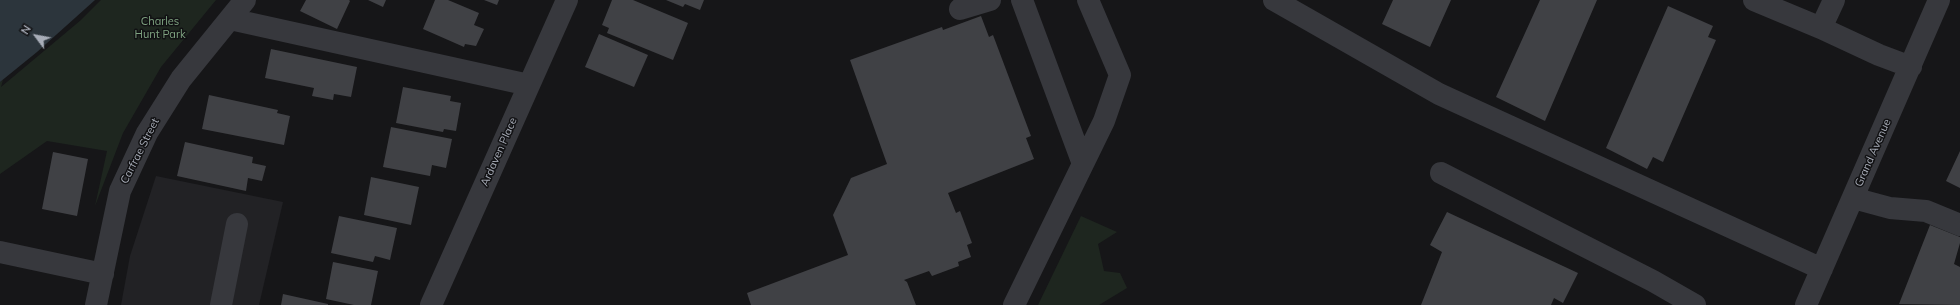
<!DOCTYPE html>
<style>
body{margin:0}
#map{position:relative;width:1960px;height:305px;overflow:hidden;background:#161618;font-family:Mulish,sans-serif}
canvas{display:block}
.north{position:absolute;left:16px;top:16px;width:40px;height:40px;-webkit-text-stroke:3px #111113;paint-order:stroke;rotate:302deg;font-size:11px;font-weight:700;line-height:16px;text-align:center;color:#a8adb8}
.north::after{content:'';display:block;margin:auto;width:14px;height:18px;background:#a8adb8;clip-path:polygon(50% 0,100% 100%,50% 72%,0 100%)}
</style>
<div id="map">
<canvas width="1960" height="305"></canvas>
<div class="north">N</div>
</div>
<script>
const ctx = document.querySelector('canvas').getContext('2d');
ctx.lineJoin = 'round';
function fillPath(path, color) {
  ctx.fillStyle = color;
  ctx.fill(path, 'evenodd');
}
function toPath(rows) {
  const path = new Path2D();
  for (const r of rows) {
    path.moveTo(r[0], r[1]);
    for (let i = 2; i < r.length; i += 2) path.lineTo(r[i], r[i + 1]);
  }
  return path;
}
function trace(path, color, width, dash) {
  ctx.strokeStyle = color;
  ctx.lineWidth = width;
  ctx.lineCap = dash ? 'butt' : 'round';
  ctx.setLineDash(dash || []);
  ctx.stroke(path);
}
function drawText(font, color, halo, rows, align = 'center') {
  ctx.font = font + ' Mulish,sans-serif';
  ctx.lineWidth = 3;
  ctx.setLineDash([]);
  ctx.textBaseline = 'middle';
  ctx.strokeStyle = halo;
  ctx.fillStyle = color;
  for (const [text, x, y, turn = 0] of rows) {
    ctx.save();
    ctx.translate(x, y);
    ctx.rotate((+turn || 0) * Math.PI / 180);
    ctx.textAlign = isNaN(turn) ? turn : align;
    if (halo) ctx.strokeText(text, 0, 0);
    ctx.fillText(text, 0, 0);
    ctx.restore();
  }
}
fillPath(toPath([
 [156,176,283,202,259,305,121,305,130,256]
]), '#222225');
fillPath(toPath([
 [101,0,216,0,161,67,123,133,95,206,107,151,47,141,0,174,0,82,3,80,1,87,81,20],
 [1081,216,1117,232,1098,244,1104,271,1120,273,1127,288,1099,305,1038,305]
]), '#1e261f');
fillPath(toPath([
 [0,0,95,0,37,52,0,82]
]), '#2c353c');
fillPath(toPath([
 [306,0,349,0,350,1,337,29,300,11],
 [368,0,386,0,383,7],
 [435,0,448,0,479,13,474,25,484,29,476,46,465,44,464,47,423,29],
 [484,0,499,0,497,5],
 [612,0,633,0,688,23,673,60,607,33,609,28,602,25],
 [666,0,704,0,700,10,685,4,683,7],
 [1393,0,1451,0,1430,47,1382,24],
 [1540,0,1597,0,1545,121,1496,97],
 [1668,6,1713,26,1708,37,1716,40,1663,162,1653,157,1647,169,1606,148],
 [981,16,989,37,993,35,1031,136,1026,138,1034,159,948,193,956,213,960,211,972,243,967,245,971,257,958,262,959,266,932,276,929,271,904,280,907,282,916,305,751,305,747,293,848,255,833,215,851,178,887,164,850,60,942,27,943,30],
 [599,34,648,55,634,87,585,67],
 [271,49,357,67,351,97,334,94,333,100,312,96,314,88,265,78],
 [403,87,451,96,450,101,461,103,456,131,444,129,443,132,396,123],
 [209,95,278,110,277,113,290,116,284,145,202,129],
 [391,127,452,139,446,168,432,165,430,176,383,167],
 [185,142,253,157,252,163,266,166,262,181,248,178,246,191,177,176],
 [1960,151,1960,188,1946,181],
 [53,152,88,159,77,216,42,209],
 [371,177,419,187,411,225,364,215],
 [1447,212,1578,273,1563,303,1554,298,1551,305,1421,305,1442,252,1430,245],
 [339,216,397,228,390,260,375,256,373,262,331,253],
 [1930,225,1960,237,1960,243,1954,264,1960,267,1960,305,1899,304],
 [333,262,378,271,371,305,354,305,326,299],
 [283,294,328,304,328,305,281,305]
]), '#404145');
trace(toPath([
 [1022,0,1083,164],
 [1274,0,1439,94,1822,269],
 [1754,0,1821,28,1879,55,1911,67],
 [960,9,990,0],
 [230,19,529,85],
 [1821,28,1834,0],
 [1441,173,1653,281,1695,305],
 [1853,198,1890,208,1926,211,1960,225],
 [0,252,103,274],
 [96,305,120,191,147,133,181,79,245,0],
 [221,305,237,224],
 [431,305,567,0],
 [1014,305,1104,121,1120,75,1088,0],
 [1806,305,1939,0]
]), '#37383d', 22);
drawText('11px', '#7fa381', '#111113', [
 ["Charles",160,22],
 ["Hunt Park",160,35]
]);
drawText('11px', '#a8adb8', '#111113', [
 ["Carfrae Street",140,151,-63],
 ["Ardaven Place",499,152,-66],
 ["Grand Avenue",1873,153,-66]
]);
</script>
